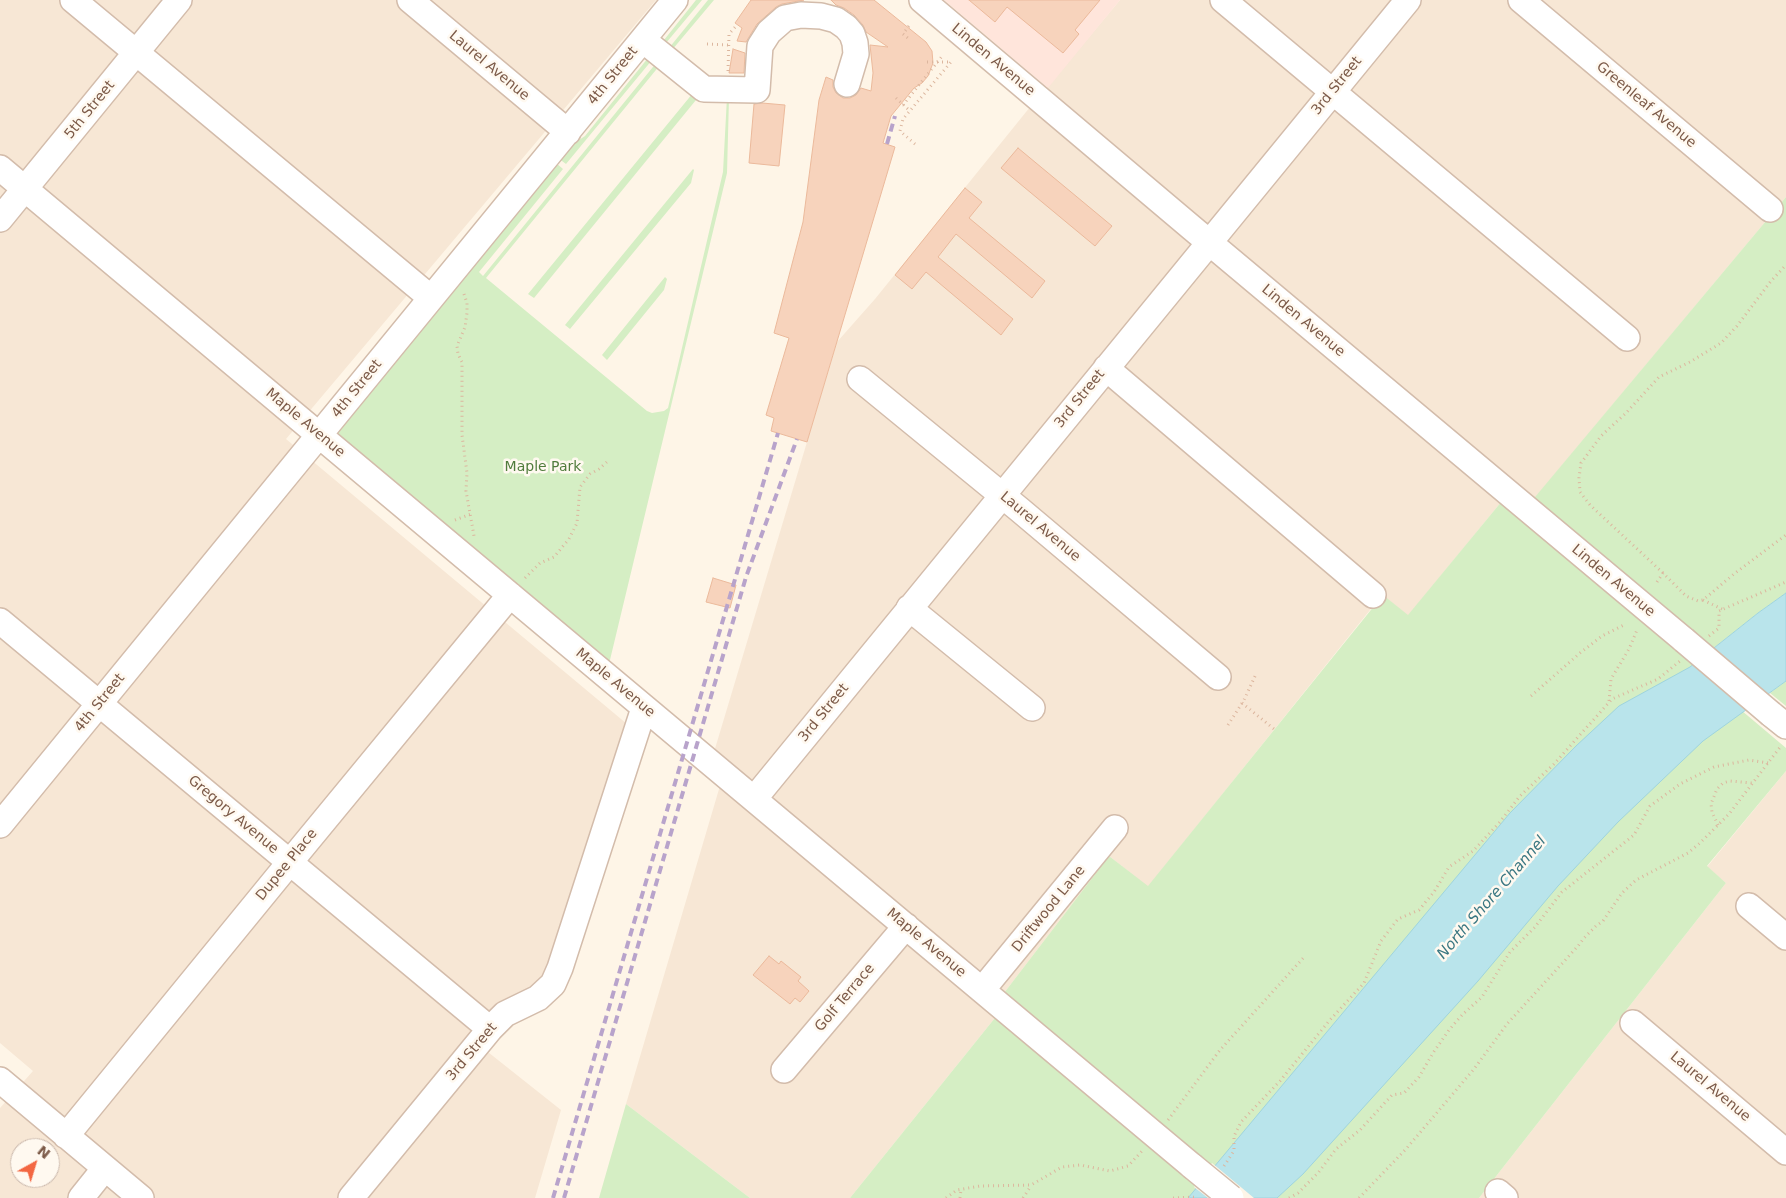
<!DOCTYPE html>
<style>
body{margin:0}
#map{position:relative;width:1786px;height:1198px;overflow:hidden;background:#fef5e7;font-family:"DejaVu Sans",sans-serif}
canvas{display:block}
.north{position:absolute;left:10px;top:1138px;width:50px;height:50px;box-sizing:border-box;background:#fff9f0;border:1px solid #cbb9ad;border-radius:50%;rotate:39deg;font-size:14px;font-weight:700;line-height:20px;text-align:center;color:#7c5a48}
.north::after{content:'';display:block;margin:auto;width:18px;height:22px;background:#f36742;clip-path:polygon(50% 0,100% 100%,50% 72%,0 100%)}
</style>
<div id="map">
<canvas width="1786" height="1198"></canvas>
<div class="north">N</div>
</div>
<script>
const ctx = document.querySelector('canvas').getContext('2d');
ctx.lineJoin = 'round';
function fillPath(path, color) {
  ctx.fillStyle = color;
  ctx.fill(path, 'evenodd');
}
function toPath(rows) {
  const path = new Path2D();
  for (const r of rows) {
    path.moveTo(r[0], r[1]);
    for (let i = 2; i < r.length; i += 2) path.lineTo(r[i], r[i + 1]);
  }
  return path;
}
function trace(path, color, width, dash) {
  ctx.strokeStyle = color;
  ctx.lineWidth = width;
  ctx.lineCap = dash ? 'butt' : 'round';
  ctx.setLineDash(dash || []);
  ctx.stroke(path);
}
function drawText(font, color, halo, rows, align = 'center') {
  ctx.font = font + ' "DejaVu Sans",sans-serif';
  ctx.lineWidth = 5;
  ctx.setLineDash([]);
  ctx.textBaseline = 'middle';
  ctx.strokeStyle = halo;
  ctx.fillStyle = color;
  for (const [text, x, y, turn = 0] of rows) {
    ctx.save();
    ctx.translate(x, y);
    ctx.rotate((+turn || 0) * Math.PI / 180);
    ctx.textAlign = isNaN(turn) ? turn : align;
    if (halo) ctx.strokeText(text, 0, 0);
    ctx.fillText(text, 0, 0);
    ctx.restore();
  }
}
fillPath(toPath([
 [0,0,656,0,286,439,627,724,543,984,469,1037,561,1110,535,1198,0,1198,0,1108,33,1071,0,1043],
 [20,1148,50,1148,50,1178,20,1178],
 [1120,0,1786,0,1786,197,1520,516,1502,501,1408,616,1382,595,1148,887,1109,856,1004,993,1011,998,850,1198,750,1198,626,1104,727,762,714,752,837,342,875,299,1026,112],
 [1786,771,1786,1198,1479,1198,1726,883,1707,867]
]), '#f7e7d5');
fillPath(toPath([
 [944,0,1120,0,1048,88]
]), '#ffe5db');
fillPath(toPath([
 [696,0,702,0,666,43,664,40],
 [708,0,714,0,672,50,669,48],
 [648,58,652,60,566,164,558,158,564,150,585,136],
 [657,62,660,65,486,278,647,411,652,413,664,411,668,408,723,172,727,97,729,98,727,173,609,664,339,439,337,433,340,426,555,162,563,169,479,272,483,276],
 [693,93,696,95,696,100,534,298,528,294],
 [693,169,694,170,691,183,570,329,565,325],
 [1786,197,1786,593,1758,613,1690,667,1786,748,1786,771,1707,866,1726,883,1479,1198,850,1198,1011,998,1004,993,1109,856,1148,886,1383,595,1408,615,1502,501,1520,515],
 [665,277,667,279,664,290,607,360,602,355],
 [1786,681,1786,706,1770,693],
 [626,1104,750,1198,599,1198]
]), '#d5eec4');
const water = toPath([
 [1786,593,1786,681,1703,741,1618,822,1558,886,1478,981,1303,1174,1277,1198,1188,1198,1510,813,1576,746,1619,706,1690,667,1758,613,1786,593]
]);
fillPath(water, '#b9e4eb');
trace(water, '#9ed4de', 1);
fillPath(toPath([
 [1212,1163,1254,1198,1208,1198,1194,1187]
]), '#fef5e7');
const building = toPath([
 [751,0,804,0,782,4,776,7,757,24,746,42,737,41,742,28,735,23,751,0],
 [831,0,874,0,926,42,932,51,933,63,928,76,922,83,914,88,891,116,883,143,895,147,807,442,771,431,774,418,766,415,789,338,774,333,803,222,819,100,826,77,833,80,833,87,836,93,843,98,850,98,856,95,861,88,871,91,873,73,870,45,888,47,866,32,863,25,854,15,844,8,836,5,831,0],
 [969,0,1100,0,1075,30,1079,34,1063,53,1007,7,995,22,969,0],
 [733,49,745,53,744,73,729,73,733,49],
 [762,103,785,105,779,166,749,163,754,104,762,103],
 [1018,148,1112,226,1095,246,1001,168,1018,148],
 [965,188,982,202,969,218,1045,281,1032,298,956,234,938,257,1013,319,1001,335,926,272,912,289,895,275,965,188],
 [713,578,736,585,730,608,706,602,713,578],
 [769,956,779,964,781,961,801,977,798,981,809,991,800,1002,795,998,790,1004,753,975,769,956]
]);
fillPath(building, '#f7d3bc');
trace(building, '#ebb99b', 1);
const minor = toPath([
 [73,0,431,298],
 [410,0,568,132],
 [922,0,1192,228,1684,640],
 [1223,0,1627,338],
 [1521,0,1770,209],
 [643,40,704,89,757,90,760,46,769,32,785,18,801,15,821,16,836,20,846,27,852,34,855,43,856,54,847,84],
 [0,168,1192,1166],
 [0,219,179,0],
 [1106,368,1373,595],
 [860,379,1020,510,1218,677],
 [909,608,1032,708],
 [0,621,490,1029],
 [1771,714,1786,726],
 [754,799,1408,0],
 [0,825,675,0],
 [1749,906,1786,937],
 [982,990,1115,828],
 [1633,1023,1786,1152],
 [784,1070,906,926],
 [0,1080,141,1198],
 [66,1136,290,862,510,595],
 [1498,1192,1505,1198],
 [81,1198,105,1168],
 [351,1198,490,1029,505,1014,538,998,553,984,560,968,644,708]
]);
trace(minor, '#d3bcab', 28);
trace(toPath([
 [909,26,903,34,909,39],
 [707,44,729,45],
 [927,62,951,62],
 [728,71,729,34,737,25],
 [896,98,910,111],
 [903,105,943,55],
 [915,144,900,131,903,119,951,62],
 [464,294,467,303,467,313,465,327,457,346,458,354,462,362,462,435,467,473,466,491,474,536],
 [455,520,471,514],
 [1663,573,1590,505,1580,492,1579,478,1581,463,1601,436,1626,413,1659,377,1690,362,1721,343,1737,326,1771,281,1786,265],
 [525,578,540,563,554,557,569,539,577,523,580,487,590,474,599,469,608,461],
 [1657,582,1663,573,1686,596,1698,601,1703,600,1734,574,1786,535],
 [1703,600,1722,609],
 [1709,636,1719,628,1719,611,1786,582],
 [1531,696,1580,653,1602,636,1624,625],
 [1609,701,1611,679,1629,649,1637,630],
 [1242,703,1274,729],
 [1228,725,1244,700,1256,674],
 [1718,825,1712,812,1711,804,1717,789,1723,783,1730,781,1752,783],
 [1168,1120,1220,1050,1305,956],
 [1224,1166,1234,1151,1234,1136,1241,1122,1280,1081,1329,1021,1364,983,1381,941,1398,919,1419,910,1434,892,1449,867,1473,851,1499,823,1520,796,1554,764,1612,699,1658,679,1680,661],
 [946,1198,957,1190,980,1186,1031,1185,1062,1167,1080,1165,1110,1171,1128,1166,1143,1150],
 [960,1198,961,1189],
 [1023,1198,1031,1186],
 [1173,1198,1197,1197],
 [1289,1198,1298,1193,1318,1173,1336,1149,1360,1130,1392,1095,1404,1093,1419,1077,1433,1053,1449,1030,1463,1014,1482,997,1510,952,1535,927,1562,892,1634,835,1650,806,1680,784,1714,767,1749,760,1768,763],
 [1359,1198,1406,1149,1474,1069,1507,1024,1578,946,1584,938,1596,926,1603,921,1622,893,1636,880,1688,853,1700,843,1729,814,1781,746]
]), '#dcb69e', 3, [1, 4]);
trace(minor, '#fff', 25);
trace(toPath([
 [887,144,895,116],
 [553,1198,778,433],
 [564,1198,746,577,797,439]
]), '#b8a3cb', 4, [8, 5]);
const minorBridge = toPath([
 [1684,640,1771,714],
 [1192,1166,1231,1198]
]);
trace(minorBridge, '#d3bcab', 28, []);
trace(minorBridge, '#fff', 25);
drawText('14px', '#7c5a48', '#fff9f0', [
 ["Linden Avenue",993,60,40],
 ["Laurel Avenue",489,66,40],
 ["4th Street",613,76,-51],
 ["3rd Street",1337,86,-51],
 ["Greenleaf Avenue",1646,105,40],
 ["5th Street",90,110,-51],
 ["Linden Avenue",1303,321,40],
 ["4th Street",357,389,-51],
 ["3rd Street",1080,399,-51],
 ["Maple Avenue",305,423,40],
 ["Laurel Avenue",1040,527,40],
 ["Linden Avenue",1613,581,40],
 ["Maple Avenue",615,683,40],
 ["4th Street",100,703,-51],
 ["3rd Street",824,713,-51],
 ["Gregory Avenue",233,815,40],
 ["Dupee Place",287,865,-51],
 ["Driftwood Lane",1049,909,-51],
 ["Maple Avenue",926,943,40],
 ["Golf Terrace",845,998,-50],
 ["3rd Street",472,1052,-50],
 ["Laurel Avenue",1710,1087,40]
]);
drawText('14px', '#507c3c', '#fff9f0', [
 ["Maple Park",543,467]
]);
drawText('italic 15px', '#3a7782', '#fff9f0', [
 ["North Shore Channel",1492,898,-49]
]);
</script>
